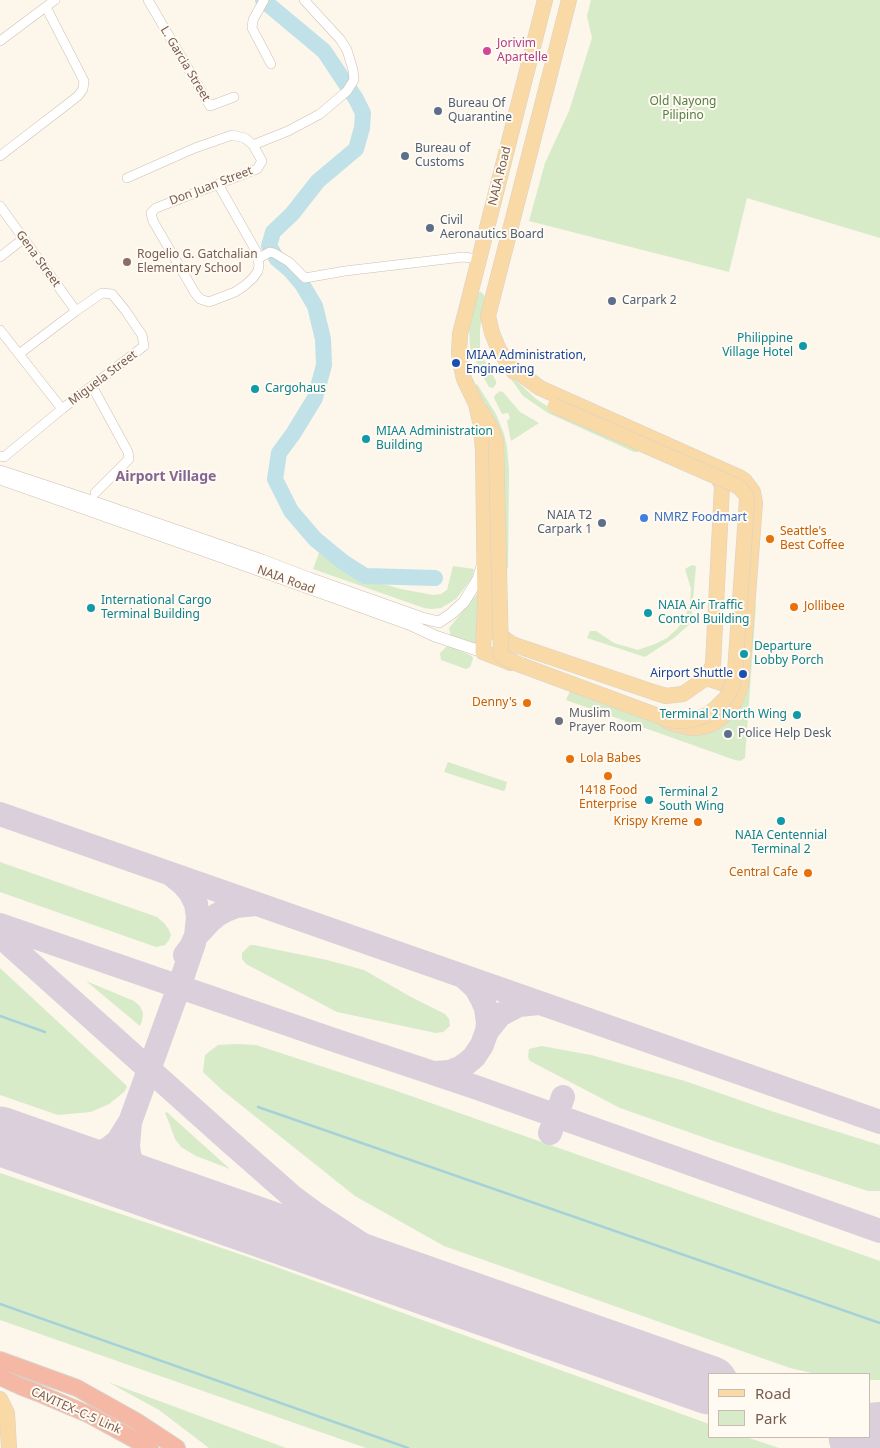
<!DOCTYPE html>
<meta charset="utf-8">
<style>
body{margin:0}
#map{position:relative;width:880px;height:1448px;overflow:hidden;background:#fcf6eb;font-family:"Noto Sans",sans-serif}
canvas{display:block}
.legend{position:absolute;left:708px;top:1373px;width:162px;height:65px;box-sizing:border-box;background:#fffaf2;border:1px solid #c9bbb0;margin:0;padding:6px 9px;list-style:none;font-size:15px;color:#785c4e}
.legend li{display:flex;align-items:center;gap:10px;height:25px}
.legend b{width:25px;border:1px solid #c9bbb0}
</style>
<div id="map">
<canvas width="880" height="1448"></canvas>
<ul class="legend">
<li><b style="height:6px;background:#f9d9a6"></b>Road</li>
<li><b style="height:14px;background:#d7ebc9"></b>Park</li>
</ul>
</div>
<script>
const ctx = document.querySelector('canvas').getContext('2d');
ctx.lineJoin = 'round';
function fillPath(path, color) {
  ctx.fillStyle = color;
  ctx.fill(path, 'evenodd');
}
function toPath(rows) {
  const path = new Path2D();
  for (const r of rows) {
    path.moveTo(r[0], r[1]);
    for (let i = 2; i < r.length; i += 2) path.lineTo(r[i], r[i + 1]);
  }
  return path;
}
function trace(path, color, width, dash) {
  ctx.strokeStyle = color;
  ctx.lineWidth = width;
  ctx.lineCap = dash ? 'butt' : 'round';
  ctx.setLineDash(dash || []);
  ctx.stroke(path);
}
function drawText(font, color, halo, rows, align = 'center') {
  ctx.font = font + ' "Noto Sans",sans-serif';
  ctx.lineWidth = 4;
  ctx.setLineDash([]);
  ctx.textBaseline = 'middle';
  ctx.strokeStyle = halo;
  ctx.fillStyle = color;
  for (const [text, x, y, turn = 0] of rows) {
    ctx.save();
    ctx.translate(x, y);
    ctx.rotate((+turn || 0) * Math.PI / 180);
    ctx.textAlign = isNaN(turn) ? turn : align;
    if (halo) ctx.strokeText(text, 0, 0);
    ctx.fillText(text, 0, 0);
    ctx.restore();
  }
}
fillPath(toPath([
 [591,0,880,0,880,238,747,198,729,272,529,221,545,163,569,111,592,38,587,16],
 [481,292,484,295,485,298,480,329,480,347,483,357,496,381,496,384,493,388,489,387,481,373,470,347,469,328,476,293],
 [504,369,536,399,552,409,638,448,638,452,634,452,548,413,523,396],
 [477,384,496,414,504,434,507,447,509,470,508,568,506,568,492,416,474,387],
 [500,391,503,392,520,412,539,423,511,441,507,421,510,418,508,413,502,414,494,398,495,395],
 [321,552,363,578,401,589,433,595,441,594,447,590,453,566,474,569,472,578,456,599,441,608,432,609,424,608,313,569,319,553],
 [692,565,696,566,691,623,674,638,645,657,587,638,590,631,596,631,614,643,638,650,655,644,667,638,678,628,685,617,690,603,691,589,685,569],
 [478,594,478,647,451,637,449,628,476,595],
 [753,604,756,604,745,758,740,761,732,759,566,700,572,686,663,719,714,711],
 [446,647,451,647,472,656,473,659,470,667,466,669,441,660,440,653],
 [448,762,507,782,505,790,503,791,444,772],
 [0,862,157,917,164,923,169,930,171,935,169,940,165,945,156,947,0,892],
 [250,945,254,945,327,960,364,970,411,997,445,1014,449,1019,450,1026,443,1032,436,1033,337,1012,246,964,242,959,242,953],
 [0,968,126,1085,127,1087,124,1092,109,1104,91,1112,58,1115,0,1095],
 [86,981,134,1001,140,1006,143,1013,142,1021,140,1026],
 [237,1044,256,1045,391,1089,880,1261,880,1380,869,1380,869,1374,816,1374,790,1368,444,1246,355,1196,222,1090,203,1072,205,1055,218,1045],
 [542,1046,591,1055,685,1081,771,1111,880,1145,880,1191,868,1191,717,1142,620,1108,530,1061,528,1057,529,1049],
 [167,1112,171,1116,230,1169,196,1156,181,1147,175,1139,168,1120,165,1113],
 [0,1173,257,1260,709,1424,709,1437,746,1437,779,1448,366,1448,0,1320],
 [108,1382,286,1448,209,1448,159,1410]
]), '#d7ebc9');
trace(toPath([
 [0,1016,45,1032],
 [258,1107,880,1323],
 [0,1304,408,1448]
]), '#a6d1d8', 2.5);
trace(toPath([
 [263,0,324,51,356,99,363,113,362,128,356,149,318,181,292,214,273,232,269,246,277,259,291,271,302,284,315,306,323,339,324,365,315,398,293,434,279,453,275,479,291,511,315,539,343,562,365,576,435,578]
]), '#bfe1e7', 16);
trace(toPath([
 [0,814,880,1122],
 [173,876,183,884,190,892,196,904,198,917,196,936,191,947,185,955],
 [0,925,331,1039,475,1087,880,1231],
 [0,936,228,1140,294,1198,313,1212,369,1249,405,1269,471,1301],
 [196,936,209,922,217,915,226,910,236,906,256,904],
 [463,976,476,988,482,999,486,1008,488,1023,487,1031],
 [435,1073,450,1072,460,1068,467,1063,474,1057,482,1045,487,1031,500,1015,519,1005,539,1003],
 [130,1122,179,987,194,943],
 [550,1133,563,1097],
 [53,1155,80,1158,95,1155,108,1149,118,1141,130,1122,128,1146,129,1154,133,1167,135,1172,145,1182,161,1193],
 [869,1415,880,1414]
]), '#dacfda', 24);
trace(toPath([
 [0,1136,709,1385],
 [858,1437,880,1445]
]), '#dacfda', 59);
const minor = toPath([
 [148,0,210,106,234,97],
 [264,0,253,20,252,28,271,64],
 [0,41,55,0],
 [253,145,288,131,320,114,347,91,354,80,353,70,347,50,340,39,304,0],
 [0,156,78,96,83,89,84,81,46,7],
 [127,178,195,148,232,135,245,138,253,145,262,161,257,169,156,208,151,213,153,221,195,293,200,299,209,302,235,292,244,286,253,278,258,271,259,265,256,251,218,184],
 [0,206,76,311],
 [0,257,23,239],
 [259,258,270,252,274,253,289,262,305,278,345,271,463,257,480,259],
 [0,330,62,409],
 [92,386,128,452,129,459,95,493],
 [0,456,4,457,62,409,144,346,142,335,125,310,112,294,102,293,76,311,19,354]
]);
const tertiary = toPath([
 [0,471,88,500,262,560,309,578,422,618,439,622,451,614,464,602,478,579,482,566],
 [0,479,219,556,409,624,435,636,483,652]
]);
const primary = toPath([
 [509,365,540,388,739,477,745,481,753,492,755,503,743,661,741,685,735,701,730,709,722,717,712,724,703,727,691,728,668,722],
 [514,372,499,350,492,333,488,316,569,0],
 [481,411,491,428,496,441],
 [493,629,498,634,512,644,653,692,666,696,683,694,693,687,706,678,713,665,722,486,714,469],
 [483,652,511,663],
 [483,652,485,604,483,451,481,426,476,404,464,379,461,366,459,353,460,334,545,0],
 [706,678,739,689],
 [0,1399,7,1413,9,1448]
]);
const motorway = toPath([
 [0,1360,77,1388,136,1421,177,1448],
 [0,1377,20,1386,38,1393,90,1415,150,1448]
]);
trace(minor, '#cfbeb0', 10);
trace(tertiary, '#cfbeb0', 12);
trace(primary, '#d9d1cd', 16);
trace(motorway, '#d9d1cd', 18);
trace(minor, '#fff', 9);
trace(tertiary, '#fff', 11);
trace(primary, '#f9d9a6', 15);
trace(motorway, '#f5b8a4', 16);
const primaryBridge = toPath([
 [496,441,501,654,503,657,518,664,669,720,683,721,695,719,707,715,716,708,726,698,732,687,735,672,747,500,746,495,740,488,735,485,555,406]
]);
trace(primaryBridge, '#d9d1cd', 16, []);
trace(primaryBridge, '#f9d9a6', 15);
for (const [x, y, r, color] of [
 [487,51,5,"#d1479c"],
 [438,111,5,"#5c6f8a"],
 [405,156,5,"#5c6f8a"],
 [430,228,5,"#5c6f8a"],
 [127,262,5,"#8d6e63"],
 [612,301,5,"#5c6f8a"],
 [803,346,5,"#0f9aa8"],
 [456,363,5,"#1a4fb4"],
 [255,389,5,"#0f9aa8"],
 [366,439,5,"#0f9aa8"],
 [644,518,5,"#3f7fe0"],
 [602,523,5,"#5c6f8a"],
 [770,539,5,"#e8710a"],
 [794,607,5,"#e8710a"],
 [91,608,5,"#0f9aa8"],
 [648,613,5,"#0f9aa8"],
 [744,654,5,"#0f9aa8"],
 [743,674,5,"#1a4fb4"],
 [527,703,5,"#e8710a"],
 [797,715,5,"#0f9aa8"],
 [559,721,5,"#6b7280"],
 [728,734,5,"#5c6f8a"],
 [570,759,5,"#e8710a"],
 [608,776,5,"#e8710a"],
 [649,800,5,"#0f9aa8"],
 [781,821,5,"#0f9aa8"],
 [698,822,5,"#e8710a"],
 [808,873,5,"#e8710a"]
]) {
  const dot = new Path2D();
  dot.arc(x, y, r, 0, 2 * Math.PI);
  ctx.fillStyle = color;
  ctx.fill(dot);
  trace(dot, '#fffaf2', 2);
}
drawText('12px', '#b23c85', '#fffaf2', [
 ["Jorivim",497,44],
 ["Apartelle",497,58]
], 'left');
drawText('12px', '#785c4e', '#fffaf2', [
 ["L. Garcia Street",185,64,59],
 ["NAIA Road",500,176,-76],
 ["Don Juan Street",211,186,-21],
 ["Gena Street",38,259,54],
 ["Miguela Street",103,378,-37],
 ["NAIA Road",286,580,20],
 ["CAVITEX–C-5 Link",76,1411,24]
]);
drawText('12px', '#567d45', '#fffaf2', [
 ["Old Nayong",683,102],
 ["Pilipino",683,116]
]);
drawText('12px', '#4e5e75', '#fffaf2', [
 ["Bureau Of",448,104],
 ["Quarantine",448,118],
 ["Bureau of",415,149],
 ["Customs",415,163],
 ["Civil",440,221],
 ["Aeronautics Board",440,235],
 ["Carpark 2",622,301],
 ["NAIA T2",592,516,"right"],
 ["Carpark 1",592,530,"right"],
 ["Police Help Desk",738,734]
], 'left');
drawText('12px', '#785e54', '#fffaf2', [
 ["Rogelio G. Gatchalian",137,255],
 ["Elementary School",137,269]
], 'left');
drawText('12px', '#0d838f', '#fffaf2', [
 ["Philippine",793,339,"right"],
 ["Village Hotel",793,353,"right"],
 ["Cargohaus",265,389],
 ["MIAA Administration",376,432],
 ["Building",376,446],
 ["International Cargo",101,601],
 ["Terminal Building",101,615],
 ["NAIA Air Traffic",658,606],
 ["Control Building",658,620],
 ["Departure",754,647],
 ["Lobby Porch",754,661],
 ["Terminal 2 North Wing",787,715,"right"],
 ["Terminal 2",659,793],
 ["South Wing",659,807],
 ["NAIA Centennial",781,836,"center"],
 ["Terminal 2",781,850,"center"]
], 'left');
drawText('12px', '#164399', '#fffaf2', [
 ["MIAA Administration,",466,356],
 ["Engineering",466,370],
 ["Airport Shuttle",733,674,"right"]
], 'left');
drawText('12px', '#366cbe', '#fffaf2', [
 ["NMRZ Foodmart",654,518]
], 'left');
drawText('12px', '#c56008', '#fffaf2', [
 ["Seattle's",780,532],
 ["Best Coffee",780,546],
 ["Jollibee",804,607],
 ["Denny's",517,703,"right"],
 ["Lola Babes",580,759],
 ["1418 Food",608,791,"center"],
 ["Enterprise",608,805,"center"],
 ["Krispy Kreme",688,822,"right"],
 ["Central Cafe",798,873,"right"]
], 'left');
drawText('12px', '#5b616d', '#fffaf2', [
 ["Muslim",569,714],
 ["Prayer Room",569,728]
], 'left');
drawText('bold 14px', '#846693', '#fffaf2', [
 ["Airport Village",166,477]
]);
</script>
